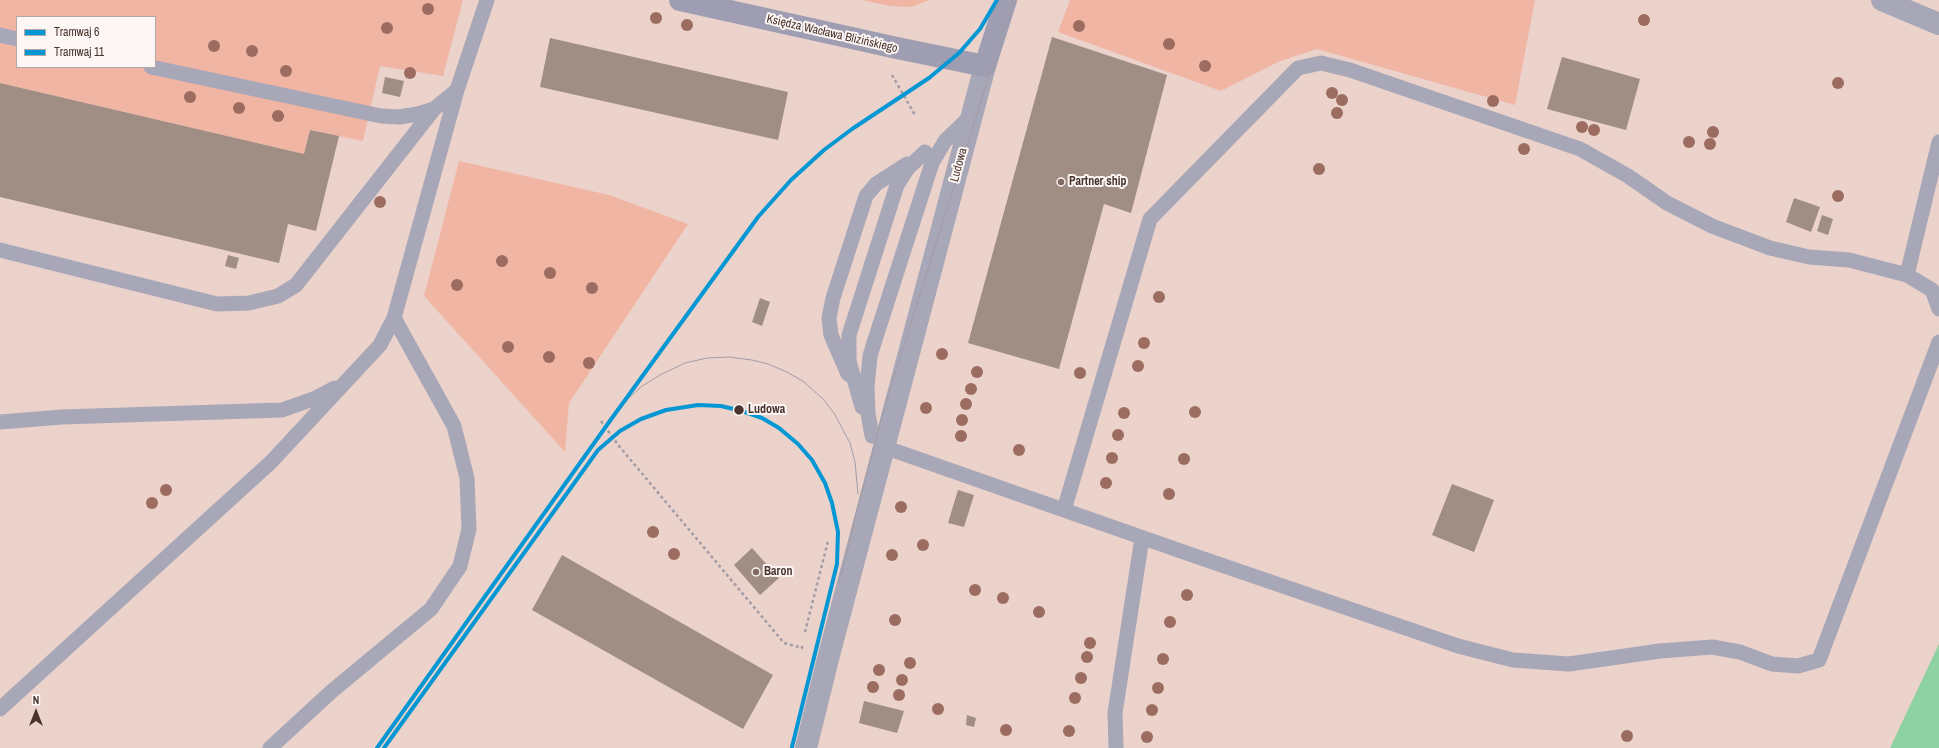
<!DOCTYPE html>
<meta charset="utf-8">
<style>
body{margin:0}
#map{position:relative;width:1939px;height:748px;overflow:hidden;background:#ebd2cb;font-family:"Archivo Narrow",sans-serif}
canvas{display:block}
.legend{position:absolute;left:16px;top:16px;width:140px;height:52px;box-sizing:border-box;background:#fcf6f4;border:1px solid #b4a8a4;margin:0;padding:5px 7px;list-style:none;font-size:12px;color:#49332d}
.legend li{display:flex;align-items:center;gap:8px;height:20px}
.legend b{width:20px;border:1px solid #b4a8a4}
.north{position:absolute;left:16px;top:692px;width:40px;height:40px;-webkit-text-stroke:3px #fcf6f4;paint-order:stroke;rotate:0deg;font-size:11px;font-weight:700;line-height:16px;text-align:center;color:#49332d}
.north::after{content:'';display:block;margin:auto;width:14px;height:18px;background:#49332d;clip-path:polygon(50% 0,100% 100%,50% 72%,0 100%)}
</style>
<div id="map">
<canvas width="1939" height="748"></canvas>
<ul class="legend">
<li><b style="height:5px;background:#0497d4"></b>Tramwaj 6</li>
<li><b style="height:5px;background:#0497d4"></b>Tramwaj 11</li>
</ul>
<div class="north">N</div>
</div>
<script>
const ctx = document.querySelector('canvas').getContext('2d');
ctx.lineJoin = 'round';
function fillPath(path, color) {
  ctx.fillStyle = color;
  ctx.fill(path, 'evenodd');
}
function toPath(rows) {
  const path = new Path2D();
  for (const r of rows) {
    path.moveTo(r[0], r[1]);
    for (let i = 2; i < r.length; i += 2) path.lineTo(r[i], r[i + 1]);
  }
  return path;
}
function trace(path, color, width, dash) {
  ctx.strokeStyle = color;
  ctx.lineWidth = width;
  ctx.lineCap = dash ? 'butt' : 'round';
  ctx.setLineDash(dash || []);
  ctx.stroke(path);
}
function drawText(font, color, halo, rows, align = 'center') {
  ctx.font = font + ' "Archivo Narrow",sans-serif';
  ctx.lineWidth = 4;
  ctx.setLineDash([]);
  ctx.textBaseline = 'middle';
  ctx.strokeStyle = halo;
  ctx.fillStyle = color;
  for (const [text, x, y, turn = 0] of rows) {
    ctx.save();
    ctx.translate(x, y);
    ctx.rotate((+turn || 0) * Math.PI / 180);
    ctx.textAlign = isNaN(turn) ? turn : align;
    if (halo) ctx.strokeText(text, 0, 0);
    ctx.fillText(text, 0, 0);
    ctx.restore();
  }
}
fillPath(toPath([
 [0,0,463,0,443,76,380,66,363,141,310,130,304,154,0,83],
 [17,17,155,17,155,67,17,67],
 [861,0,930,0,911,7,890,6],
 [1070,0,1535,0,1515,105,1317,49,1280,61,1221,91,1058,32],
 [459,161,609,195,688,224,569,403,565,452,424,296]
]), '#f1b5a4');
fillPath(toPath([
 [1939,644,1939,748,1890,748]
]), '#8ed1a3');
fillPath(toPath([
 [1052,37,1167,75,1131,213,1104,204,1059,369,968,343],
 [550,38,788,92,778,140,540,87],
 [1562,57,1640,79,1626,130,1547,109],
 [385,77,404,81,400,97,382,93],
 [0,83,304,154,310,130,339,136,316,231,288,224,279,263,0,197],
 [1794,198,1820,207,1811,232,1786,222],
 [1822,215,1833,219,1828,235,1817,231],
 [228,255,239,258,236,269,225,266],
 [760,298,770,302,762,326,752,322],
 [1452,484,1494,500,1474,552,1432,535],
 [958,490,974,495,964,527,948,523],
 [752,548,779,578,760,595,734,565],
 [562,555,773,675,743,729,532,610],
 [864,701,904,711,897,733,859,723],
 [967,715,976,718,974,727,966,725]
]), '#a08d84');
trace(toPath([
 [892,75,915,115],
 [601,421,619,446,784,643,802,648,802,646],
 [805,632,828,541]
]), '#a29ca5', 2.5, [3, 3]);
trace(toPath([
 [0,35,17,39],
 [151,67,381,116,399,117,418,114,434,109,457,90,487,0],
 [0,250,217,304,249,303,278,296,296,285,434,109],
 [1907,275,1939,142],
 [848,374,831,335,829,318,833,298,866,196,876,184,907,164],
 [862,407,849,361,849,335,897,185,908,168,925,152],
 [0,422,62,417,282,410,316,398,335,388],
 [872,436,868,413,867,387,870,356,873,346,932,163,945,141,971,116],
 [884,447,1195,556,1458,646,1513,660,1569,664,1660,651,1712,647,1740,652,1772,664,1798,666,1819,660,1939,342],
 [1064,510,1150,219,1298,68,1321,63,1350,70,1580,149,1628,176,1667,203,1712,226,1770,248,1809,257,1849,260,1907,275,1932,290,1939,309],
 [0,709,271,462,380,345,394,318,457,90],
 [270,748,332,691,431,609,460,566,469,529,467,478,454,426,394,318],
 [1116,748,1115,713,1142,538]
]), '#a7a7b7', 15);
trace(toPath([
 [1882,0,1939,24],
 [806,748,829,655,985,66]
]), '#a7a7b7', 22);
trace(toPath([
 [680,0,897,48,985,66,1006,0]
]), '#9e9db1', 22);
trace(toPath([
 [612,418,629,398,642,386,660,375,685,363,707,358,729,357,752,360,768,364,787,372,804,382,823,399,834,413,850,443,855,462,858,494],
 [852,529,885,405,1013,0],
 [839,582,854,524]
]), '#a29ca4', 1);
trace(toPath([
 [377,748,612,418,758,217,791,180,824,150,852,129,929,78,959,53,980,29,997,0]
]), '#0497d4', 4);
trace(toPath([
 [384,748,598,450,620,431,641,419,666,410,698,405,721,406,742,411,762,418,779,428,798,444,812,460,825,483,832,503,838,532,837,564,792,747]
]), '#0497d4', 4);
ctx.fillStyle = '#9b6c5f';
for (const [x, y] of [
 [428,9],
 [656,18],
 [1644,20],
 [687,25],
 [1079,26],
 [387,28],
 [1169,44],
 [214,46],
 [252,51],
 [1205,66],
 [286,71],
 [410,73],
 [1838,83],
 [1332,93],
 [190,97],
 [1342,100],
 [1493,101],
 [239,108],
 [1337,113],
 [278,116],
 [1582,127],
 [1594,130],
 [1713,132],
 [1689,142],
 [1710,144],
 [1524,149],
 [1319,169],
 [1838,196],
 [380,202],
 [502,261],
 [550,273],
 [457,285],
 [592,288],
 [1159,297],
 [1144,343],
 [508,347],
 [942,354],
 [549,357],
 [589,363],
 [1138,366],
 [977,372],
 [1080,373],
 [971,389],
 [966,404],
 [926,408],
 [1195,412],
 [1124,413],
 [962,420],
 [1118,435],
 [961,436],
 [1019,450],
 [1112,458],
 [1184,459],
 [1106,483],
 [166,490],
 [1169,494],
 [152,503],
 [901,507],
 [653,532],
 [923,545],
 [674,554],
 [892,555],
 [975,590],
 [1187,595],
 [1003,598],
 [1039,612],
 [895,620],
 [1170,622],
 [1090,643],
 [1087,657],
 [1163,659],
 [910,663],
 [879,670],
 [1081,678],
 [902,680],
 [873,687],
 [1158,688],
 [899,695],
 [1075,698],
 [938,709],
 [1152,710],
 [1006,730],
 [1069,731],
 [1627,736],
 [1147,737]
]) {
  ctx.beginPath();
  ctx.arc(x, y, 6, 0, 2 * Math.PI);
  ctx.fill();
}
for (const [x, y, r, color] of [
 [1061,182,4,"#826b64"],
 [739,410,5.5,"#49332d"],
 [756,572,4,"#826b64"]
]) {
  const dot = new Path2D();
  dot.arc(x, y, r, 0, 2 * Math.PI);
  ctx.fillStyle = color;
  ctx.fill(dot);
  trace(dot, '#fcf6f4', 1.5);
}
drawText('12px', '#49332d', '#fcf6f4', [
 ["Księdza Wacława Blizińskiego",832,34,13],
 ["Ludowa",959,165,-75]
]);
drawText('bold 12px', '#49332d', '#fcf6f4', [
 ["Partner ship",1069,182],
 ["Baron",764,572]
], 'left');
drawText('bold 12px', '#49332d', '#fcf6f4', [
 ["Ludowa",748,410]
], 'left');
</script>
